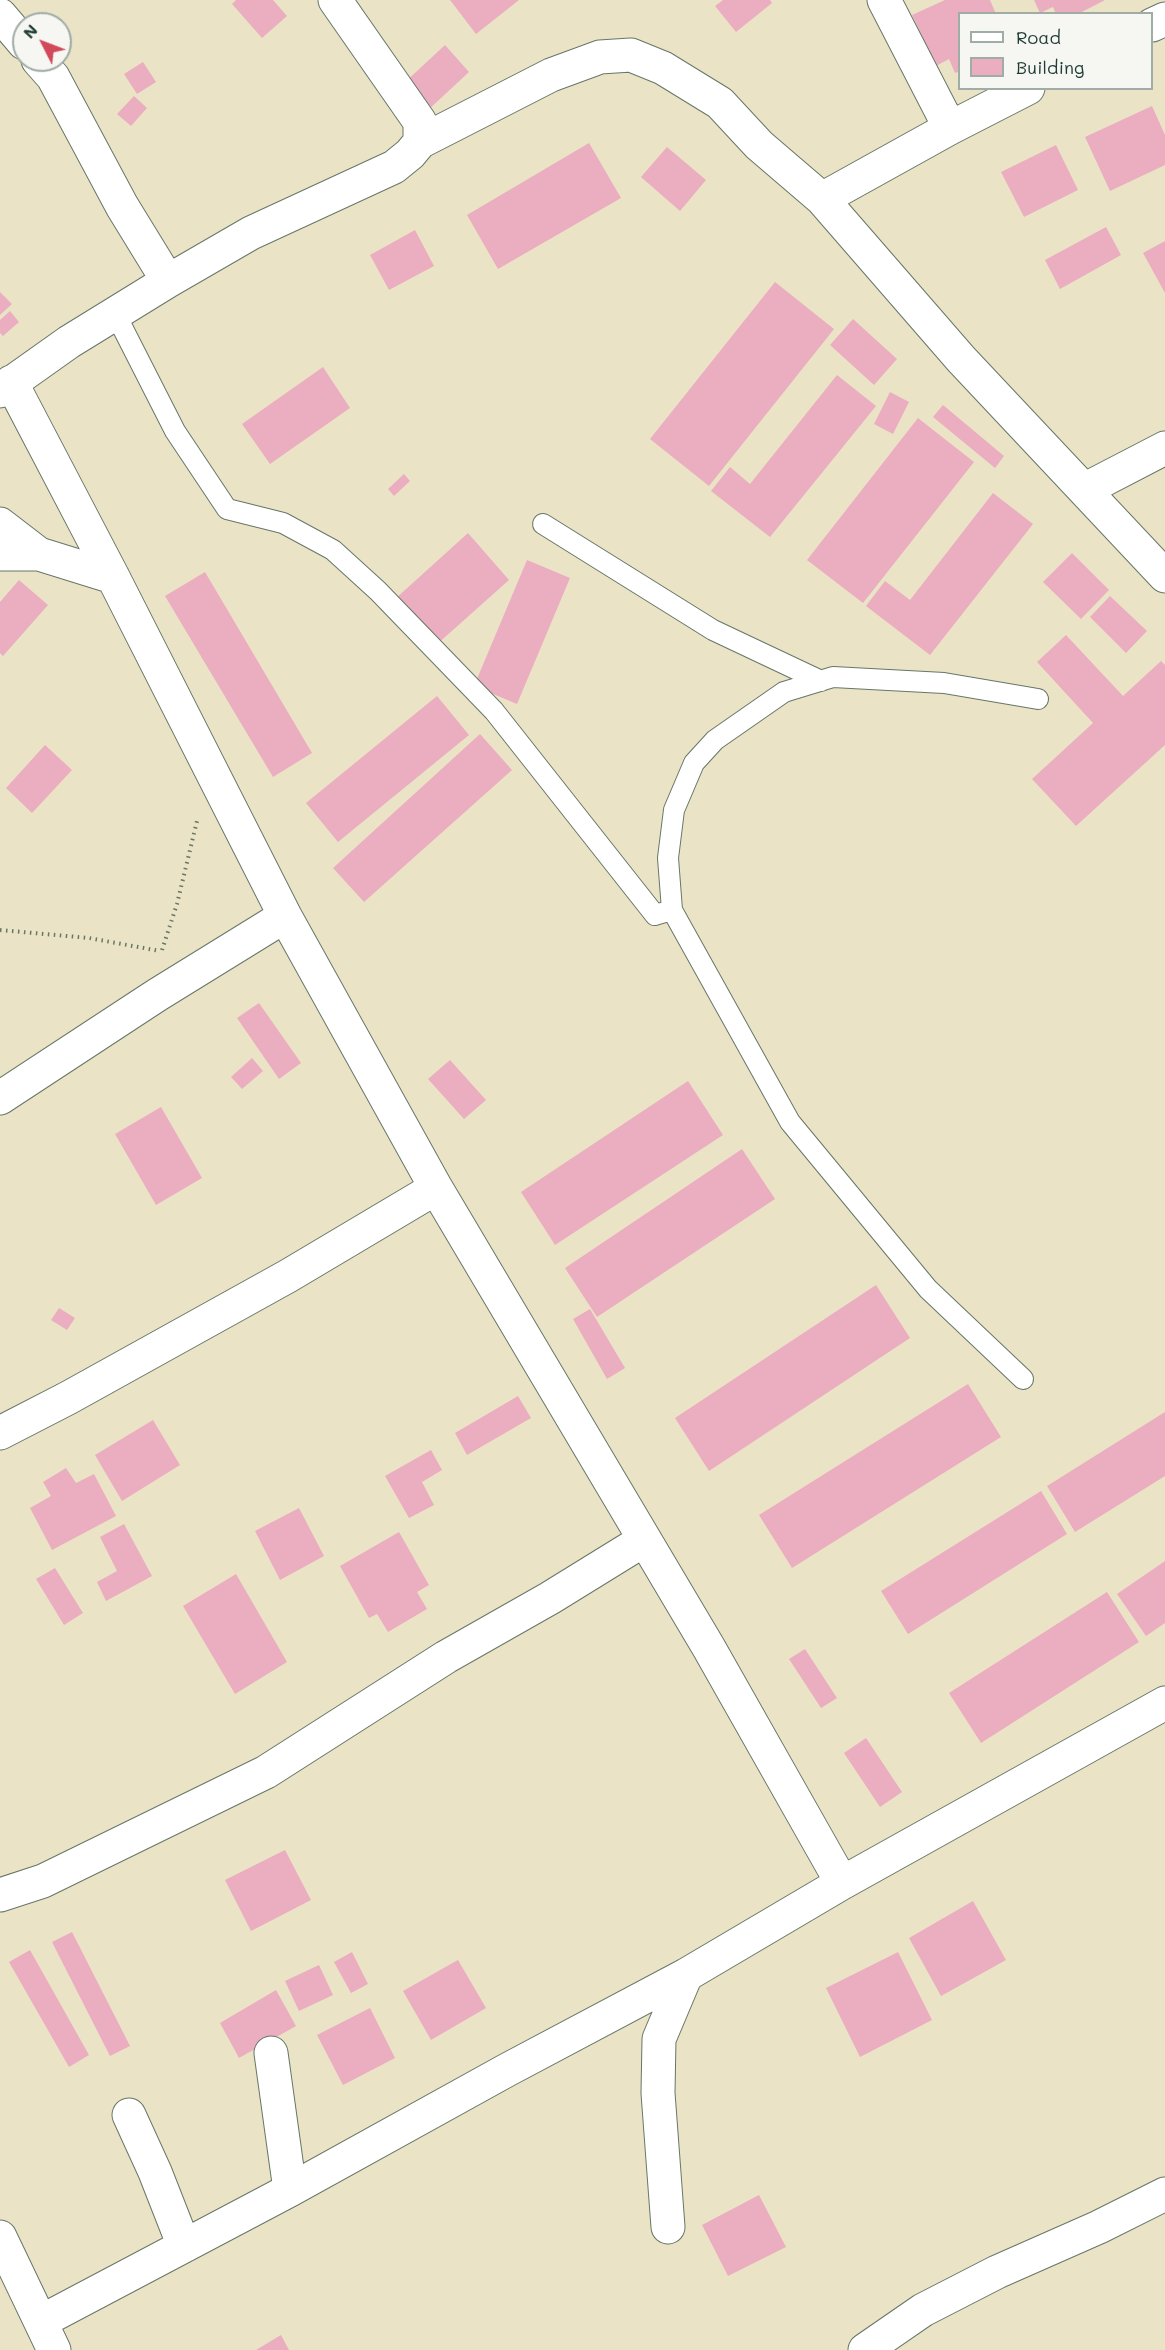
<!DOCTYPE html>
<style>
body{margin:0}
#map{position:relative;width:1165px;height:2350px;overflow:hidden;background:#ebe3c6;font-family:Mali,sans-serif}
canvas{display:block}
.legend{position:absolute;left:958px;top:12px;width:195px;height:78px;box-sizing:border-box;background:#f6f6f2;border:2px solid #a0aca6;margin:0;padding:8px 10px;list-style:none;font-size:18px;color:#1f3d34}
.legend li{display:flex;align-items:center;gap:12px;height:30px}
.legend b{width:30px;border:2px solid #a0aca6}
.north{position:absolute;left:12px;top:12px;width:60px;height:60px;box-sizing:border-box;background:#f6f6f2;border:2px solid #a0aca6;border-radius:50%;rotate:312deg;font-size:16px;font-weight:700;line-height:24px;text-align:center;color:#1f3d34}
.north::after{content:'';display:block;margin:auto;width:21px;height:27px;background:#d1495b;clip-path:polygon(50% 0,100% 100%,50% 72%,0 100%)}
</style>
<div id="map">
<canvas width="1165" height="2350"></canvas>
<ul class="legend">
<li><b style="height:8px;background:#fff"></b>Road</li>
<li><b style="height:16px;background:#ebadc0"></b>Building</li>
</ul>
<div class="north">N</div>
</div>
<script>
const ctx = document.querySelector('canvas').getContext('2d');
ctx.lineJoin = 'round';
function fillPath(path, color) {
  ctx.fillStyle = color;
  ctx.fill(path, 'evenodd');
}
function toPath(rows) {
  const path = new Path2D();
  for (const r of rows) {
    path.moveTo(r[0], r[1]);
    for (let i = 2; i < r.length; i += 2) path.lineTo(r[i], r[i + 1]);
  }
  return path;
}
function trace(path, color, width, dash) {
  ctx.strokeStyle = color;
  ctx.lineWidth = width;
  ctx.lineCap = dash ? 'butt' : 'round';
  ctx.setLineDash(dash || []);
  ctx.stroke(path);
}
fillPath(toPath([
 [236,0,273,0,287,16,262,38,232,4],
 [450,0,519,0,476,34],
 [723,0,770,0,772,3,736,32,715,6],
 [945,0,990,0,996,14,960,14,960,71,955,73,949,59,936,66,912,15],
 [1034,0,1105,0,1078,14,1056,14,1053,7,1040,13],
 [445,45,469,72,427,111,402,85],
 [143,62,156,82,137,94,124,74],
 [134,96,147,108,131,126,117,114],
 [1152,106,1165,135,1165,165,1110,191,1085,137],
 [589,143,621,198,498,269,467,215],
 [1056,145,1078,190,1024,217,1001,172],
 [667,147,706,180,680,211,641,177],
 [1106,227,1121,255,1060,289,1045,260],
 [415,230,434,266,389,290,370,255],
 [1165,241,1165,293,1143,253],
 [775,282,834,329,709,486,650,439],
 [0,292,12,304,0,315],
 [10,311,19,322,3,336,0,333,0,320],
 [853,319,897,359,874,385,830,345],
 [323,367,350,408,270,464,242,424],
 [837,375,876,406,770,537,711,491,730,467,750,484],
 [890,392,909,402,893,434,874,424],
 [943,405,1004,456,995,468,933,417],
 [918,418,974,462,863,603,807,560],
 [404,474,410,481,394,496,388,489],
 [993,493,1033,524,930,655,866,606,885,581,910,600],
 [468,533,509,580,435,646,394,600],
 [1072,553,1109,590,1081,619,1043,582],
 [527,560,570,578,517,704,474,686],
 [205,572,312,753,273,777,165,596],
 [19,580,48,605,3,656,0,653,0,602],
 [1110,596,1147,631,1126,653,1090,617],
 [1066,635,1123,696,1161,661,1165,665,1165,745,1076,826,1032,779,1093,723,1037,662],
 [437,696,469,735,338,842,306,803],
 [480,734,512,770,364,902,333,868],
 [45,745,72,770,32,813,6,788],
 [259,1003,301,1063,279,1079,237,1018],
 [252,1058,263,1071,242,1089,231,1077],
 [450,1060,486,1100,464,1119,428,1079],
 [688,1081,723,1135,555,1245,521,1192],
 [161,1107,202,1178,156,1205,115,1134],
 [742,1149,775,1199,597,1317,565,1268],
 [876,1285,910,1338,709,1471,675,1418],
 [59,1308,75,1318,67,1330,51,1320],
 [590,1309,625,1368,607,1379,573,1319],
 [968,1384,1001,1437,792,1568,759,1515],
 [518,1396,531,1418,467,1455,455,1433],
 [1165,1412,1165,1476,1075,1532,1047,1486],
 [153,1420,180,1465,122,1501,95,1455],
 [431,1450,442,1470,422,1482,434,1505,409,1518,385,1476],
 [66,1468,76,1483,94,1474,116,1516,52,1550,30,1508,51,1496,43,1482],
 [1041,1491,1067,1534,908,1634,881,1591],
 [299,1508,324,1556,280,1580,255,1531],
 [124,1524,152,1576,106,1601,97,1582,117,1571,100,1537],
 [399,1532,429,1585,417,1592,427,1609,388,1632,377,1614,369,1618,340,1566],
 [1165,1561,1165,1623,1146,1636,1117,1594],
 [55,1568,83,1613,64,1625,36,1579],
 [236,1574,287,1662,235,1694,183,1606],
 [1107,1592,1139,1642,981,1743,949,1693],
 [805,1649,837,1698,821,1708,789,1659],
 [866,1738,902,1792,880,1807,844,1753],
 [285,1850,311,1900,251,1931,225,1880],
 [973,1901,1006,1960,941,1996,909,1938],
 [72,1932,130,2046,110,2056,52,1942],
 [30,1950,89,2055,69,2067,9,1962],
 [352,1952,368,1984,351,1993,334,1962],
 [898,1952,932,2020,860,2057,826,1988],
 [458,1960,486,2008,431,2040,403,1991],
 [319,1965,333,1995,299,2011,285,1981],
 [276,1990,296,2026,239,2058,220,2023],
 [370,2008,395,2058,343,2085,317,2035],
 [759,2195,786,2247,728,2276,702,2225],
 [281,2335,289,2350,256,2350]
]), '#ebadc0');
const service = toPath([
 [116,315,175,431,227,509,283,523,333,550,378,591,494,711,655,915,672,910,790,1122,928,1289,1023,1379],
 [543,524,713,630,821,681],
 [672,910,668,858,674,810,694,763,715,740,784,692,833,677,944,683,1038,699]
]);
const minor = toPath([
 [335,0,420,122,420,142],
 [884,0,950,128],
 [0,15,24,43],
 [1152,25,1165,19],
 [38,60,53,77,122,206,168,281],
 [822,199,950,128,1028,88],
 [11,382,113,577,285,916,436,1188,709,1648,842,1883],
 [0,391,69,342,168,281,251,233,394,167,410,154,420,142,551,75,600,57,631,55,663,68,720,103,759,145,822,199,961,359,1165,576],
 [1084,490,1165,448],
 [0,524,39,554],
 [0,554,39,554,113,577],
 [0,1098,157,995,285,916],
 [0,1433,68,1398,288,1276,436,1188],
 [0,1895,43,1881,266,1772,446,1657,550,1598,644,1540],
 [271,2053,290,2190],
 [129,2115,155,2172,184,2246],
 [668,2227,658,2093,659,2039,686,1975],
 [0,2237,54,2350],
 [42,2321,290,2190,507,2070,686,1975,842,1883,1165,1703],
 [865,2350,923,2310,997,2272,1099,2227,1165,2194]
]);
trace(service, '#667767', 22);
trace(minor, '#667767', 35);
trace(toPath([
 [0,930,89,938,160,951],
 [162,950,177,904,197,821]
]), '#667767', 4, [1.5, 4.5]);
trace(service, '#fff', 20);
trace(minor, '#fff', 33);
</script>
